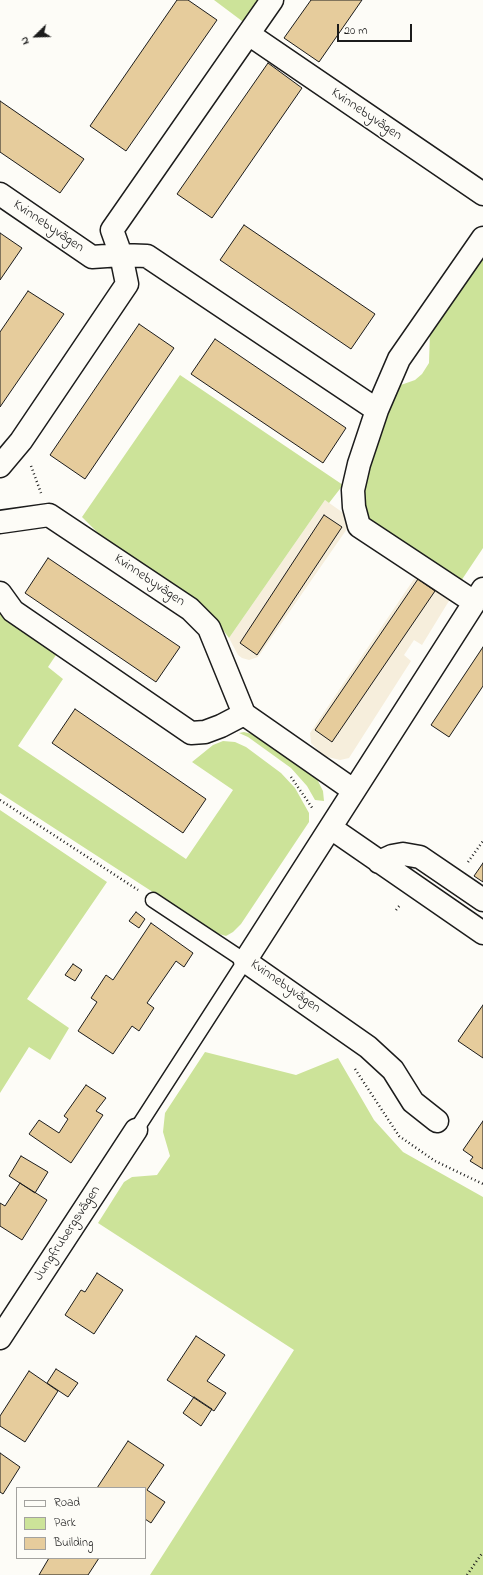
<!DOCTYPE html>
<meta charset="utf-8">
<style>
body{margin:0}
#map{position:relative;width:483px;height:1575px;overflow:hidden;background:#fdfcf7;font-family:"Indie Flower",sans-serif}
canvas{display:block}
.legend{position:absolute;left:16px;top:1487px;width:130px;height:72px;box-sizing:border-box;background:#fdfcf7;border:1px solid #a3a29f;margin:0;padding:5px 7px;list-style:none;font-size:12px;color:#1c1c1c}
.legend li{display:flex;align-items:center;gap:8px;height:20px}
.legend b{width:20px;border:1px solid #a3a29f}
.north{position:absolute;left:16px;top:16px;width:40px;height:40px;-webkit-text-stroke:3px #fdfcf7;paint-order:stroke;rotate:247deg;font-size:11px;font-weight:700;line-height:16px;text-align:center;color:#1c1c1c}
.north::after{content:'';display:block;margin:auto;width:14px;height:18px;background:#1c1c1c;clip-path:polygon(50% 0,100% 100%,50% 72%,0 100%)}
.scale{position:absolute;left:337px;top:24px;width:75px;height:18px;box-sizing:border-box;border:2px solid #1c1c1c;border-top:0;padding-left:5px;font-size:12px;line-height:14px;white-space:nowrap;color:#1c1c1c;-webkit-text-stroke:3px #fdfcf7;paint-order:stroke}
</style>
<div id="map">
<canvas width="483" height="1575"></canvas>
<ul class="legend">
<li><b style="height:5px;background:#fdfcf7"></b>Road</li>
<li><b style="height:11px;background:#cce399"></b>Park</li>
<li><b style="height:11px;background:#e6cc9c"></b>Building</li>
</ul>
<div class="north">N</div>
<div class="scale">20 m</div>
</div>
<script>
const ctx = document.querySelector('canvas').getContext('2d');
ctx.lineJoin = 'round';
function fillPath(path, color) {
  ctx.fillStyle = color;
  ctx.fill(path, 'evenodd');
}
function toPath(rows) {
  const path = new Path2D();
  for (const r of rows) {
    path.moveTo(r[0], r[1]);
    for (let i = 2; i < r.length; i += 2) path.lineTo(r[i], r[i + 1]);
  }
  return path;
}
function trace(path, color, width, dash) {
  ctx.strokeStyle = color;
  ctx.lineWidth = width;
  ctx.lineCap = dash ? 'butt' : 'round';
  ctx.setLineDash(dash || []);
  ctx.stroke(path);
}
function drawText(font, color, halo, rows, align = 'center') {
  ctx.font = font + ' "Indie Flower",sans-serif';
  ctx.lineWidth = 3;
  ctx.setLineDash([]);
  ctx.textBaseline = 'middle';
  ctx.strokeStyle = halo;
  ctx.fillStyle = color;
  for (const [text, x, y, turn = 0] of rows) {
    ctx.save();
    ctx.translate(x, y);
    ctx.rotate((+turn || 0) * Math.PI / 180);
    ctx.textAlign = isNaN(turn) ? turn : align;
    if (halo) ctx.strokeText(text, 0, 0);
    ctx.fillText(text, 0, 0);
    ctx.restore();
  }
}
fillPath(toPath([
 [325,500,349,517,349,526,258,657,249,660,242,658,238,655,229,638],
 [419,576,452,596,422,645,414,640,404,655,411,661,349,758,340,760,324,756,311,743,310,733,414,579]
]), '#f6eedc');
fillPath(toPath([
 [214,0,263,0,246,24],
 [483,253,483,548,459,584,371,524,364,509,363,481,393,393,398,386,415,380,422,374,429,363,430,331],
 [180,375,343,485,329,503,325,500,229,638,208,610,195,599,100,535,82,517],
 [0,612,58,652,48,667,63,679,18,746,186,859,233,790,192,762,213,745,223,741,235,742,246,747,281,773,295,788,309,813,309,822,241,924,233,932,226,936,216,933,0,793],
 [244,732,252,734,317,779,323,791,324,801,315,800,307,786,291,768,248,737,239,733],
 [0,810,107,882,27,999,69,1028,50,1060,29,1047,0,1093],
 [205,1052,296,1075,338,1058,374,1120,403,1152,483,1197,483,1575,150,1575,294,1350,98,1223,124,1182,132,1177,157,1175,170,1156,163,1132,165,1113]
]), '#cce399');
const building = toPath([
 [177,0,188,0,217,20,126,151,90,126,177,0],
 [311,0,362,0,319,62,284,38,311,0],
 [268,63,302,88,212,218,177,194,268,63],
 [0,101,84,159,60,193,0,152,0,101],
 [244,225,375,314,351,349,220,260,244,225],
 [0,233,22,248,0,280,0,233],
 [28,291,64,314,0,407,0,332,28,291],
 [139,324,174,348,85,479,50,455,139,324],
 [215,339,346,428,323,463,191,374,215,339],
 [324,515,342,527,257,655,240,643,324,515],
 [48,558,180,647,156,682,25,593,48,558],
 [418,579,435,591,332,742,315,730,418,579],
 [483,647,483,686,449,737,431,725,483,647],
 [75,709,206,799,183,833,52,743,75,709],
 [483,863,483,882,474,876,483,863],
 [136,912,145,919,139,928,129,921,136,912],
 [151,923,193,953,184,967,176,961,147,1003,154,1008,139,1031,132,1026,113,1054,78,1031,97,1002,91,998,106,975,113,980,151,923],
 [73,964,82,970,75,981,65,975,73,964],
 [483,1005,483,1058,458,1041,483,1005],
 [86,1085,106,1098,96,1111,103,1115,71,1163,29,1134,39,1120,59,1133,68,1119,64,1116,86,1085],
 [483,1121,483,1169,470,1161,473,1157,463,1150,483,1121],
 [21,1156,48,1172,35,1193,9,1176,21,1156],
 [20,1183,47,1200,22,1240,0,1226,0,1203,5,1206,20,1183],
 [97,1273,123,1290,94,1334,65,1315,81,1290,85,1292,97,1273],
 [196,1336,225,1355,207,1381,226,1393,214,1411,167,1380,196,1336],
 [56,1369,78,1383,68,1397,47,1383,56,1369],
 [29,1371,58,1391,25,1442,0,1426,0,1416,29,1371],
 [194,1397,212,1409,201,1426,183,1413,194,1397],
 [128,1441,164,1465,147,1490,165,1502,151,1523,145,1519,145,1488,97,1488,128,1441],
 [0,1453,20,1467,3,1494,0,1492,0,1453],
 [49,1558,99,1558,88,1575,39,1575,49,1558]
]);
fillPath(building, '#e6cc9c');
trace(building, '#1c1c1c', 1);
const lane = toPath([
 [136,1130,245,961,153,900]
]);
const street = toPath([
 [250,35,483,194],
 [0,194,92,257,121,255,147,256,377,410,359,464,353,490,354,507,359,526,474,602],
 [377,410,399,359,483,238],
 [0,466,21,441,127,284,121,255,112,230,272,0],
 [0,522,49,515,190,609,209,628,244,714,353,790],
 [0,593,13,611,191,733,205,732,221,726,244,714],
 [331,828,483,933],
 [379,862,392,856,403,854,420,857,483,900],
 [437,1121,413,1102,393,1070,368,1047,245,961,483,589],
 [0,1338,136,1130]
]);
trace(lane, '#1c1c1c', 17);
trace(street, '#1c1c1c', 25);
trace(toPath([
 [31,466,41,493],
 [291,777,313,809],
 [0,800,138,890],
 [468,862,483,841],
 [396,910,400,905],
 [355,1069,399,1136,435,1161,483,1184],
 [467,1575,483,1552]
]), '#1c1c1c', 2.5, [1, 3]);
trace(lane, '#fdfcf7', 14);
trace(street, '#fdfcf7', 22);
drawText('14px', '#1c1c1c', '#fdfcf7', [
 ["Kvinnebyvägen",366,115,34],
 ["Kvinnebyvägen",48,227,34],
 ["Kvinnebyvägen",149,581,34],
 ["Kvinnebyvägen",285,987,35],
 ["Jungfrubergsvägen",68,1234,-57]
]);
</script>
